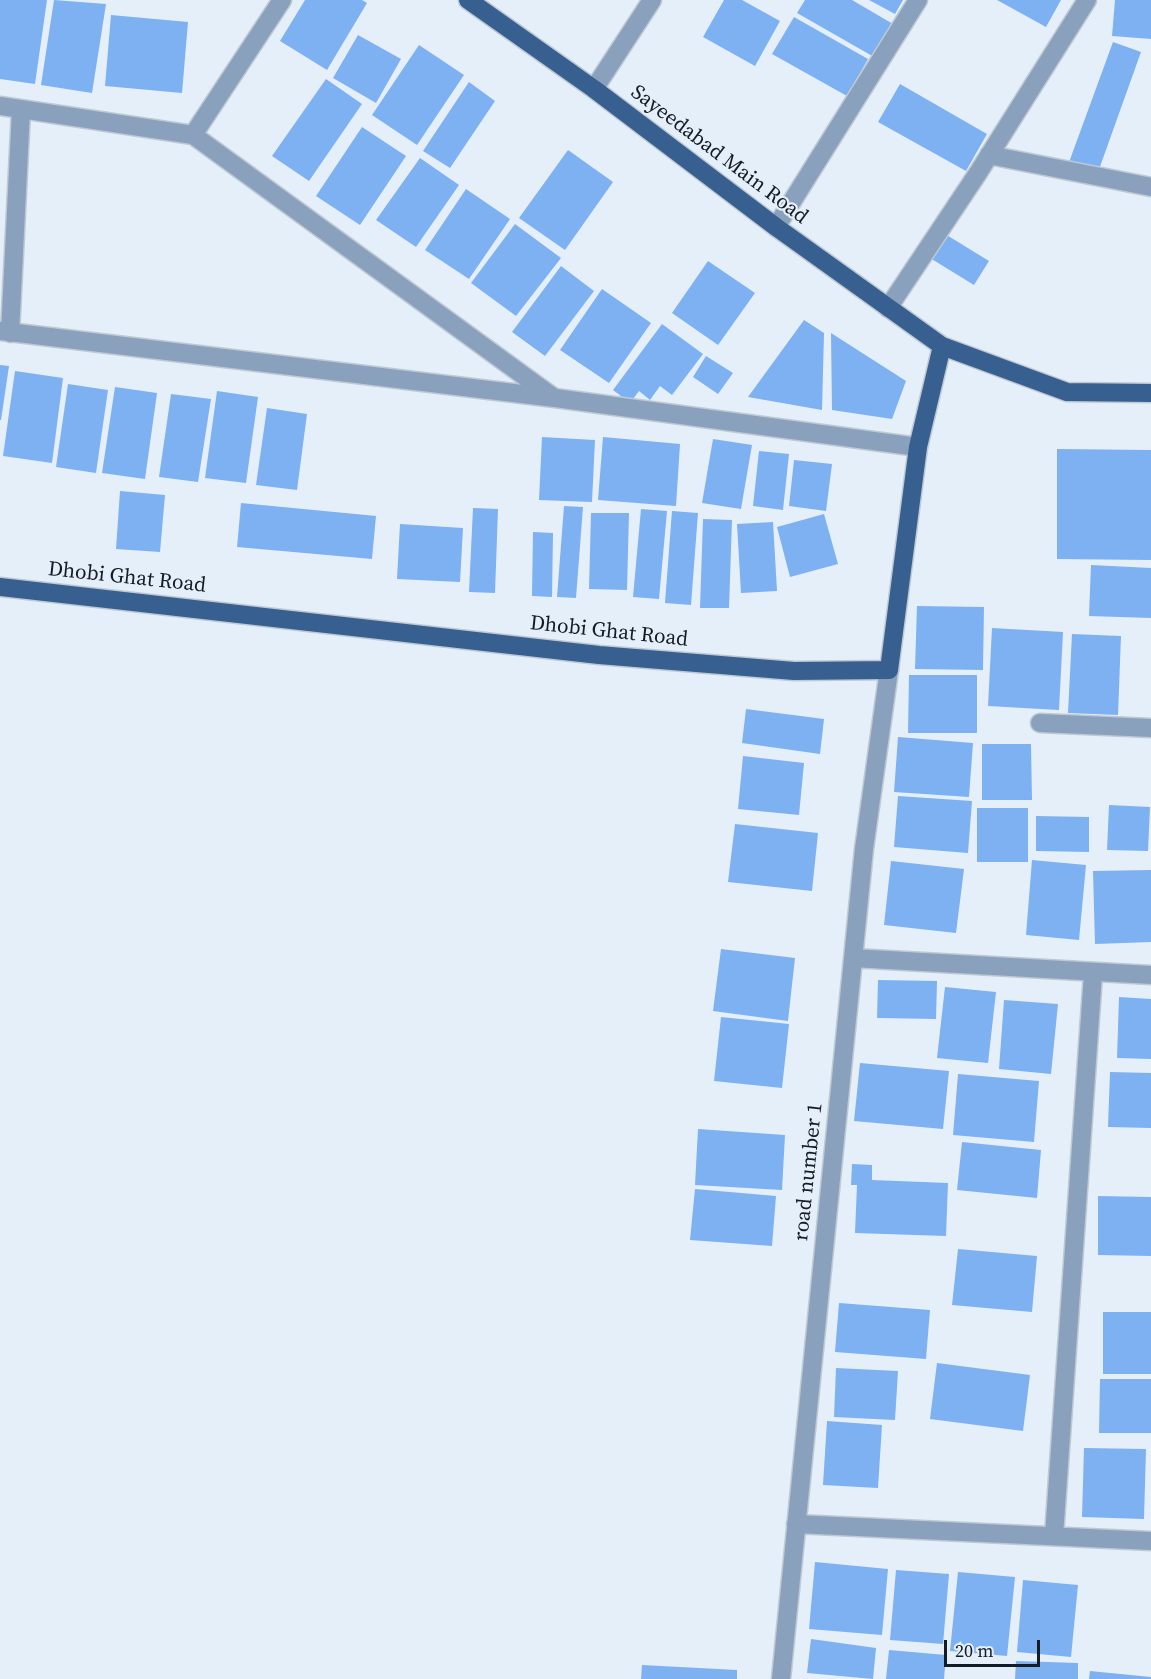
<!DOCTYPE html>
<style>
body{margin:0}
#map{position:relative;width:1151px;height:1679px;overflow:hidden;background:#e5effa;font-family:"Source Serif 4",serif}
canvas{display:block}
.scale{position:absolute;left:944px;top:1640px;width:96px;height:27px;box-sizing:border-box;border:3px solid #141c26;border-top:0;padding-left:8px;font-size:18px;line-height:21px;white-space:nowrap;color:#141c26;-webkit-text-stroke:4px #e5effa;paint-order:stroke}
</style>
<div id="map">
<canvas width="1151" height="1679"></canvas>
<div class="scale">20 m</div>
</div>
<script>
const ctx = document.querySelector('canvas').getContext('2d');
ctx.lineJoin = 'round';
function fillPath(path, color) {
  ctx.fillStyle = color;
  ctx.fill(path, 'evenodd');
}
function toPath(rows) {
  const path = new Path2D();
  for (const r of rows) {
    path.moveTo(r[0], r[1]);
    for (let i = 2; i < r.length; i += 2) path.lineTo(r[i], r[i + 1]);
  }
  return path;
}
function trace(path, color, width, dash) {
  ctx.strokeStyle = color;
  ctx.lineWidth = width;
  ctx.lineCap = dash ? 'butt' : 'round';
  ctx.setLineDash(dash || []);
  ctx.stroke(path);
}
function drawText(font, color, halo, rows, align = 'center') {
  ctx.font = font + ' "Source Serif 4",serif';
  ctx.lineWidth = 4.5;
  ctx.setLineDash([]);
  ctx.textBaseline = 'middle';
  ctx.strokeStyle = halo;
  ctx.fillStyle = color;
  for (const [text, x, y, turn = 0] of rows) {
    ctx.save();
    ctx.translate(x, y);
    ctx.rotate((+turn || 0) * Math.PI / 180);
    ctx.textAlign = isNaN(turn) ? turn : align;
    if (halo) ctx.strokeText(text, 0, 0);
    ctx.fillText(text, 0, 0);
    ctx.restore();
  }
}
fillPath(toPath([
 [0,0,47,0,35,84,0,79],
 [54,0,106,4,92,93,41,85],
 [305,0,362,0,367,3,327,70,280,41],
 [724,0,742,0,780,21,755,66,703,37],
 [805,0,852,0,893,24,874,57,797,13],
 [869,0,903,0,895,14],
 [997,0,1061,0,1046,27],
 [1115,0,1151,0,1151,39,1112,36],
 [111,15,188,22,182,93,105,86],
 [794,17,868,59,847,96,772,54],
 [358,35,401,59,376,103,333,78],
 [1113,42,1141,52,1097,175,1068,165],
 [419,45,464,75,417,145,372,115],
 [326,79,362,104,309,181,272,156],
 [469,82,495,101,450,168,423,151],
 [900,84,987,134,966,171,878,122],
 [362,127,406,156,360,225,316,196],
 [568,150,613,182,565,250,519,218],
 [420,158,459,185,416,247,376,220],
 [466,189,510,219,469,279,425,250],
 [515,224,561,258,516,316,471,283],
 [945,234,989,261,974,285,930,258],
 [708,261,755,293,718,345,672,313],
 [561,266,594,291,545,356,512,332],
 [602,289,651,323,609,383,560,350],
 [804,320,824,333,822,410,748,397],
 [662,324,703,354,672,395,660,386,650,400,639,391,630,403,613,390],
 [831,333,906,381,892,419,832,410],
 [706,356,733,373,718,394,693,377],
 [0,365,9,366,1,420,0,420],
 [15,371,63,378,52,463,3,456],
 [68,384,108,390,96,473,56,467],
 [115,387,157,393,145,479,102,473],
 [217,391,258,397,246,483,205,478],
 [171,394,211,399,198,482,159,477],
 [267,408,307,414,297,490,256,485],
 [542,437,595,440,592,502,539,500],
 [603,437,680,444,676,506,598,500],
 [713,439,752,445,741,509,702,503],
 [1057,449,1151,450,1151,560,1057,559],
 [759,451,789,454,783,510,753,506],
 [794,460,832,464,826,511,789,506],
 [120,491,165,495,160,552,116,549],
 [241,503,376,516,372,559,237,547],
 [564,506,583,507,576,598,557,597],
 [473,508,498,509,495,593,469,592],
 [641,509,667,511,659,599,633,597],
 [672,511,698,513,691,605,665,603],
 [591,513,629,513,627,590,589,589],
 [824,514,838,564,790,577,777,527],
 [703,519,732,520,729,608,700,608],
 [773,522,777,591,741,593,737,524],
 [400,524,463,528,460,582,397,579],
 [533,532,553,533,552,597,532,596],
 [1091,565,1151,568,1151,618,1089,616],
 [917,606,984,607,983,670,915,669],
 [992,628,1063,632,1059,710,988,706],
 [1072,634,1121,636,1118,715,1068,713],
 [909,675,977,675,977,733,908,733],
 [746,709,824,719,820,754,742,743],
 [898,737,973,743,969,797,894,792],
 [982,744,1031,744,1032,800,982,800],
 [743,756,804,763,799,815,738,809],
 [898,796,972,801,968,853,894,847],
 [1109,805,1150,807,1148,851,1107,850],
 [977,808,1028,808,1028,862,977,862],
 [1036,816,1089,817,1089,852,1036,851],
 [735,824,818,833,812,891,728,882],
 [1032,860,1086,865,1079,940,1026,935],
 [891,861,964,869,956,933,884,925],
 [1151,870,1151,942,1095,944,1093,871],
 [721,949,795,958,788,1021,713,1011],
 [878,980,937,981,936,1019,877,1018],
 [945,987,996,992,988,1063,937,1058],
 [1119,997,1151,999,1151,1059,1117,1058],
 [1004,1000,1058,1004,1051,1074,999,1069],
 [721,1017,789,1024,782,1088,714,1081],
 [860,1063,949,1071,943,1129,854,1121],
 [1110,1072,1151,1073,1151,1128,1108,1127],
 [958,1074,1039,1081,1034,1142,953,1135],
 [698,1129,785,1135,782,1190,695,1185],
 [962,1142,1041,1150,1037,1198,957,1190],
 [852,1164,872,1165,872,1180,948,1183,946,1236,855,1233,857,1185,851,1185],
 [695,1189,776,1196,772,1246,690,1240],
 [1098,1196,1151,1197,1151,1256,1098,1255],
 [958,1249,1037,1256,1032,1312,952,1305],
 [839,1303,930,1310,926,1359,835,1352],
 [1103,1312,1151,1312,1151,1374,1103,1374],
 [937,1363,1030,1375,1023,1431,930,1419],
 [836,1368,898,1371,895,1420,834,1417],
 [1100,1379,1151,1379,1151,1433,1099,1433],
 [827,1421,882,1425,878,1488,823,1485],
 [1084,1448,1146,1449,1144,1519,1082,1517],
 [815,1562,888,1569,882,1635,809,1629],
 [896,1570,949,1574,943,1644,890,1640],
 [958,1572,1015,1577,1007,1656,950,1651],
 [1023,1580,1078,1585,1071,1657,1017,1652],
 [811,1639,876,1648,873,1679,807,1673],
 [889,1650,946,1655,944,1679,886,1679],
 [1016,1661,1078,1663,1078,1679,1015,1679],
 [642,1665,737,1670,737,1679,641,1679],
 [1090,1671,1151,1677,1151,1679,1089,1679]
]), '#7db1f1');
const minor = toPath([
 [594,89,652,0],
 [0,106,193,135,553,397],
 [193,135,282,0],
 [989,155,1151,187],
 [776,227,918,0],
 [888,308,978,173,1087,0],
 [0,331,555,398,918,447],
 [10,333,21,110],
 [1040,723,1151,728],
 [853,958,1151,975],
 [796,1524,1151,1541],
 [1054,1536,1093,974],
 [781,1679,864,849,889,670]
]);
const major = toPath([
 [468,0,594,89,776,227,942,346,1067,392,1151,393],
 [0,587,599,655,794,671,889,670,918,447,942,346]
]);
trace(minor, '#bfc9d4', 21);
trace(major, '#bfc9d4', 21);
trace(minor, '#8aa1bd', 18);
trace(major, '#376091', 18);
drawText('21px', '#141c26', '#e5effa', [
 ["Sayeedabad Main Road",719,155,37],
 ["Dhobi Ghat Road",127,578,6],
 ["Dhobi Ghat Road",609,632,6],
 ["road number 1",809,1172,-84]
]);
</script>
